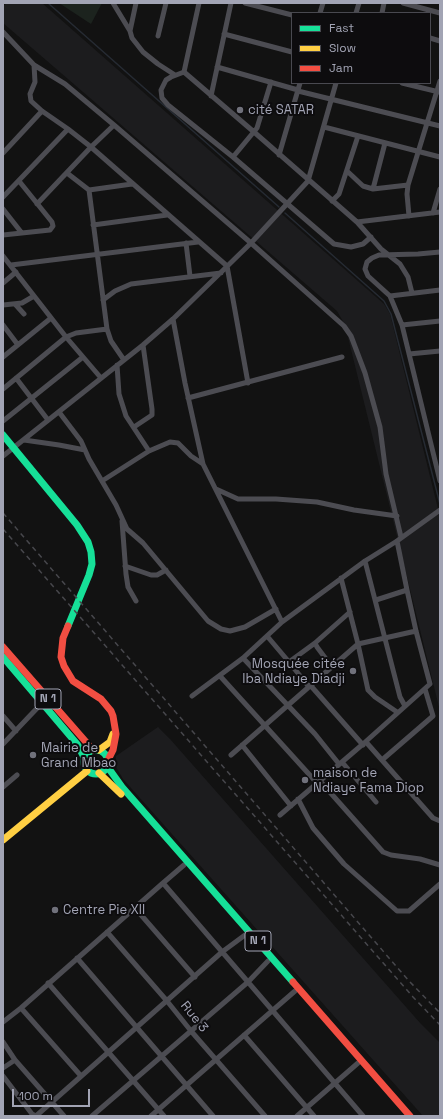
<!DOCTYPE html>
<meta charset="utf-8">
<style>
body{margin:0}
#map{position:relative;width:443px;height:1119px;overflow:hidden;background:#121212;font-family:"Space Grotesk",sans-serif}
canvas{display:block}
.frame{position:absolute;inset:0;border:4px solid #a2a4b4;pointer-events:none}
.legend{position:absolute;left:291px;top:12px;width:140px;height:72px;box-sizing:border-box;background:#0d0c0e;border:1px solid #494950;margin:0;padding:5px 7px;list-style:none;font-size:12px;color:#a2a4b4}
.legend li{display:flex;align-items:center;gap:8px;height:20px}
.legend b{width:20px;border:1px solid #494950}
.scale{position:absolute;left:12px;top:1089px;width:78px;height:18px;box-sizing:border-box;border:2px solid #a2a4b4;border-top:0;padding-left:5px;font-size:12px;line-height:14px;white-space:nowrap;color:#a2a4b4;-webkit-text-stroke:3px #0d0c0e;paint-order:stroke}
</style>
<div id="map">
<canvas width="443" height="1119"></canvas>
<div class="frame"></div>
<ul class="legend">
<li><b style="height:5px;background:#16e098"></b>Fast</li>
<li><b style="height:5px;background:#ffcf43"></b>Slow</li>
<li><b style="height:5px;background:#f24e42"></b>Jam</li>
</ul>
<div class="scale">100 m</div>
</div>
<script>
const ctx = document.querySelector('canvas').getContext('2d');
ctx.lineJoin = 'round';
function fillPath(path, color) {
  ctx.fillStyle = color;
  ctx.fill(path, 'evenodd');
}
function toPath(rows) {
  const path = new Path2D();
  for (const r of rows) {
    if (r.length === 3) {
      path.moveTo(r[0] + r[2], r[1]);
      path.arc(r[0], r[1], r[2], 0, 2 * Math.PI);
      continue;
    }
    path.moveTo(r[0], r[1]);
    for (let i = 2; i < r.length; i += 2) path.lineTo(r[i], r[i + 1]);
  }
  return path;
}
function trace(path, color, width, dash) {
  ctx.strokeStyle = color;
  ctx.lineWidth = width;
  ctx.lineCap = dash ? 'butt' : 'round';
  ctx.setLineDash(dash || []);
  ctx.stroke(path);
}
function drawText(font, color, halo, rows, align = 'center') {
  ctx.font = font + ' "Space Grotesk",sans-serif';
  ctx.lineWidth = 4;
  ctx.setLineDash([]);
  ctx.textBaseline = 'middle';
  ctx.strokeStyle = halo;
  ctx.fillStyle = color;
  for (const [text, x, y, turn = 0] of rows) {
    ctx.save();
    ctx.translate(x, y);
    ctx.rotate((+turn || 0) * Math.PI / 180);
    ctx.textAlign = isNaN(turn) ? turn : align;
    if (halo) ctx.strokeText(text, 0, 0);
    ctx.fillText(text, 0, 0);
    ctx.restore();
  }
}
fillPath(toPath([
 [6,3,42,3,384,304,390,314,440,517,440,711,345,325,337,311,3,23,3,7],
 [158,727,170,739,421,1024,440,1043,440,1116,423,1116,123,779,116,767,116,756]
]), '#1c1c1e');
fillPath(toPath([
 [59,3,102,3,91,24]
]), '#1c231e');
trace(toPath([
 [48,3,279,207],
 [285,213,384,301,391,314,440,504]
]), '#262b33', 1.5);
trace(toPath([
 [113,3,130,31],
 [136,3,130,31,132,38,143,52,158,64,175,75],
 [199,3,184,72,171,77,166,80,161,90,162,98,168,105,233,157,334,244,351,247,363,244,371,237],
 [245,3,292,15],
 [403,3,440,13],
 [320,13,323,3],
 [356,13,359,3],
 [382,13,384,3],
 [3,32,34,65,35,82,30,94,31,101,42,111,68,129,91,147,227,266,248,383],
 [224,34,292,52],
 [158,36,166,3],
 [430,38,440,41],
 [34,65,65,84,114,125,251,243,344,326,351,336,365,373,380,427,386,474,401,537],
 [217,67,298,90],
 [184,72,254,132,357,222,381,249,400,264,408,277,412,293],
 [402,83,439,92],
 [298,91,440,126],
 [211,96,231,3],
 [324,127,440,157],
 [3,153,42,111],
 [279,155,300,83],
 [233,157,257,128,271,82],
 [347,171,363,186,373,189,408,185],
 [67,173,89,190,132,184],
 [373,189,385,143],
 [89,190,107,329,111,341,124,360],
 [3,197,68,129],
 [332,201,339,194,358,136],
 [37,204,91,147,114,125],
 [3,209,21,232],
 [433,213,440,189],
 [409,216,407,194,408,185,440,81],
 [357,222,440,212],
 [93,225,167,215],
 [3,235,50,230,53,226,52,222,19,181],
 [186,243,190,276],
 [440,252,418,254,379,255,372,258,367,262,365,269,368,276,390,296,402,325,440,481],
 [3,256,66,337,101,378],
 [11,265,198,242],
 [3,283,16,272],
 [390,296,440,290],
 [103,300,115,291,131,284,221,273],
 [15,304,24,314],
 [3,305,22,303,34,296],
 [173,319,185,383,203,464,282,622],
 [3,325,18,345],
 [402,325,440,321],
 [409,354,440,351],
 [3,357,51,318],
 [117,365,119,394,126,416,149,451],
 [16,378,48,420],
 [3,389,66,337,76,333,107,329],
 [188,398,342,357],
 [59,412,81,441,89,459,116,505,127,529,143,543,208,621,221,629,230,631,245,627,276,609],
 [3,421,83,357],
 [134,427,152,415,152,409,143,345],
 [24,440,59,445,85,450],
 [3,456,143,345,173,319,251,243,308,181,336,83],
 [102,481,149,451,170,442,178,443,191,456,203,464],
 [216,489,238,499,276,499,317,502,354,510,397,516],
 [122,521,126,574,128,587,136,601],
 [397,541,407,590],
 [365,561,400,697,405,706],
 [125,566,151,575,157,575,166,570],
 [341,578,358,644,368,690,375,697,397,712],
 [267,636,289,662],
 [315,643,317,647,332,667],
 [243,658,315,734,339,764],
 [220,676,317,783],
 [311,686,363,745],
 [309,687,289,662,315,643,350,612],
 [192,696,243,658,282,622,365,561,397,541,440,510],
 [3,716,16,731],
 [366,742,433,818,440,821],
 [3,744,42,703],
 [242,745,291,806],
 [231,755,358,644,416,631],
 [382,760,433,716,425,689],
 [342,762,376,802],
 [320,781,383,852,391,855,420,859,440,865],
 [3,787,17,775],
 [298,799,313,828,344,864,397,911,409,911,440,884],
 [280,815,363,744,430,684,416,631,407,590,376,600],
 [184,865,163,883,363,1116],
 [135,908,195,977],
 [107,932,167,1001,191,1031,265,1116],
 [77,958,213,1116],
 [48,983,164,1116],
 [21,1008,81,1076],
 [3,1022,21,1008,163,883],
 [244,1035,314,1116],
 [3,1042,15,1060,64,1116],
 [3,1068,15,1060],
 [3,1076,32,1114,36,1116,222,952,245,935],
 [92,1116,248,982,268,961],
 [151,1116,295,991],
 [297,1116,358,1063]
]), '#4c4c52', 5);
trace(toPath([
 [3,435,77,525,88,542,91,552,92,564,89,575,68,626],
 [3,657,77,744,84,757],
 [96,762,12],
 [107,766,122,787,293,982]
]), '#16e098', 7);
trace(toPath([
 [99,750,110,742,113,734],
 [99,773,121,794],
 [3,840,87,771]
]), '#ffcf43', 7);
trace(toPath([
 [68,626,63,638,61,657,64,666,73,681,101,699,111,711,113,716,116,734,113,750,108,760],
 [3,647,93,750],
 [293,982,410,1116]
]), '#f24e42', 7);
trace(toPath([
 [3,513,409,981,440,1013],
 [3,529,413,997,440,1025]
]), '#47474c', 1.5, [5, 4]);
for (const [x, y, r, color] of [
 [240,110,4,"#70717b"],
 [353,671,4,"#70717b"],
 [33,755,4,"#70717b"],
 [305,780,4,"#70717b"],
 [55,910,4,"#70717b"]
]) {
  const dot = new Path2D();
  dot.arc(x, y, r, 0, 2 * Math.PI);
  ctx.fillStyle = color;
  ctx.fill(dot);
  trace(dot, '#0d0c0e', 1.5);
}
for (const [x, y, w] of [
 [48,699,26],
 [258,941,26]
]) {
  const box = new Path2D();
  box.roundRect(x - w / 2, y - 10, w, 20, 3);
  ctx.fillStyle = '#0d0c0e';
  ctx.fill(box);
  trace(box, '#a2a4b4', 1);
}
drawText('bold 12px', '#a2a4b4', null, [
 ["N 1",48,699],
 ["N 1",258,941]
]);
drawText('13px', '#a2a4b4', '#0d0c0e', [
 ["cité SATAR",248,110],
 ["Mosquée citée",345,664,"right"],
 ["Iba Ndiaye Diadji",345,679,"right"],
 ["Mairie de",41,748],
 ["Grand Mbao",41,763],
 ["maison de",313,773],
 ["Ndiaye Fama Diop",313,788],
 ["Centre Pie XII",63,910]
], 'left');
drawText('13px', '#a2a4b4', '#0d0c0e', [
 ["Rue 3",194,1017,51]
]);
</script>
